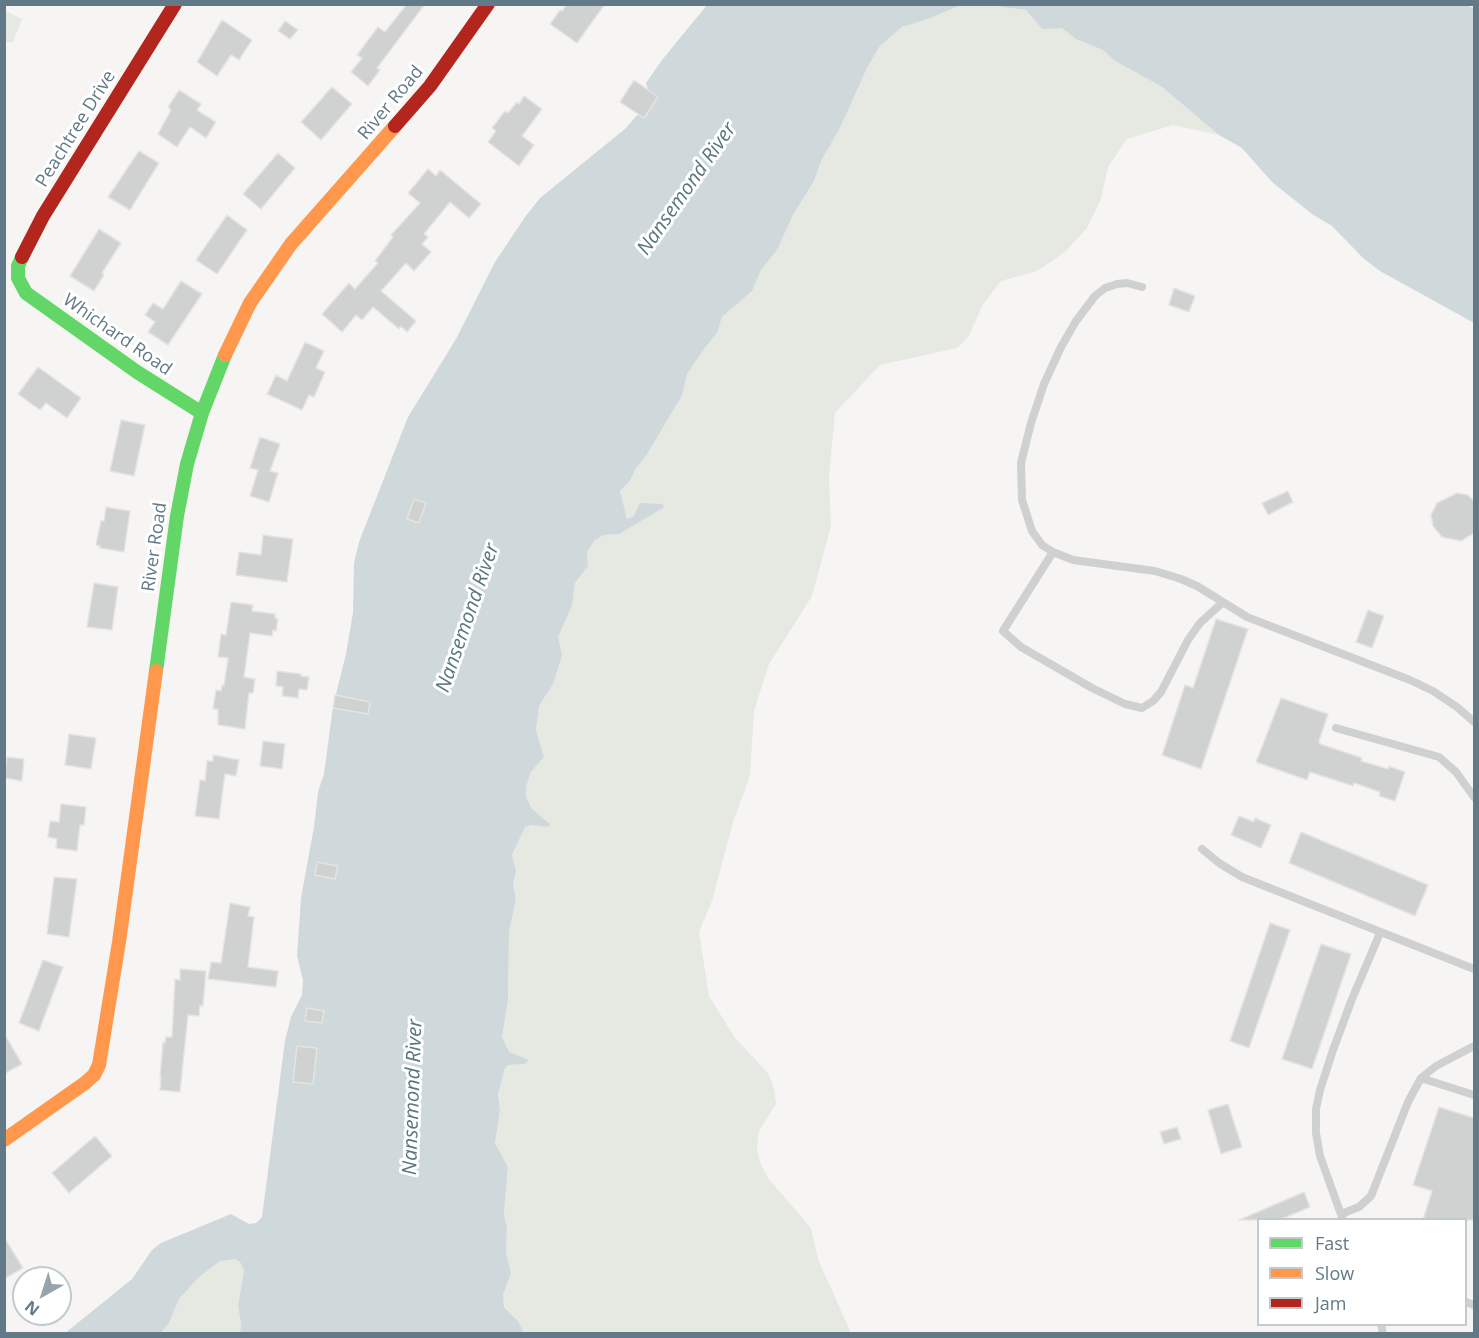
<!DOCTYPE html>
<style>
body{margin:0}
#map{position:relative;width:1479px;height:1338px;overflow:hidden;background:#f6f5f3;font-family:"Open Sans",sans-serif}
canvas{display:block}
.frame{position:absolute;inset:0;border:6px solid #627a87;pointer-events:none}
.legend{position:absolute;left:1257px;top:1218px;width:210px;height:108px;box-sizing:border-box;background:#fff;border:2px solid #c0cacf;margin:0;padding:8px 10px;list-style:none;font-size:18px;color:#627a87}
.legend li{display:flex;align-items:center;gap:12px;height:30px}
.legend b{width:30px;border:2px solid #c0cacf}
.north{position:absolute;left:12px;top:1266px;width:60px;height:60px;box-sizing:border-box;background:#fff;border:2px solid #c0cacf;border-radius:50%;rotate:219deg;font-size:16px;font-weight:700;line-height:24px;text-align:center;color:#627a87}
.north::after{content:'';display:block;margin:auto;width:21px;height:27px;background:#96a5ad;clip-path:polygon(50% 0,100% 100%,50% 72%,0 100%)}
</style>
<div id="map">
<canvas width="1479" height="1338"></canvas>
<div class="frame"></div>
<ul class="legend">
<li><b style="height:8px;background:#63d668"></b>Fast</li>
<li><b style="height:8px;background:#ff974d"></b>Slow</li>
<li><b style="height:8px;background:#b3261e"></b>Jam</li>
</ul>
<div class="north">N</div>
</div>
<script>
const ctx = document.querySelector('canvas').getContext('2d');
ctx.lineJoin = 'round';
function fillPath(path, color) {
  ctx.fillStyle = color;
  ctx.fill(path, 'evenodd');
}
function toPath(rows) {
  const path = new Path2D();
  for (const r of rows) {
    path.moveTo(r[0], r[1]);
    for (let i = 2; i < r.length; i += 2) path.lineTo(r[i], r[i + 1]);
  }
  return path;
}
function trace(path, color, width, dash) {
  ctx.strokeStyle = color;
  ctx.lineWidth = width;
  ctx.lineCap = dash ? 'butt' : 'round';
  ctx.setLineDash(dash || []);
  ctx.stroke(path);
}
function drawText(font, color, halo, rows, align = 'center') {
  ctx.font = font + ' "Open Sans",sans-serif';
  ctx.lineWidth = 6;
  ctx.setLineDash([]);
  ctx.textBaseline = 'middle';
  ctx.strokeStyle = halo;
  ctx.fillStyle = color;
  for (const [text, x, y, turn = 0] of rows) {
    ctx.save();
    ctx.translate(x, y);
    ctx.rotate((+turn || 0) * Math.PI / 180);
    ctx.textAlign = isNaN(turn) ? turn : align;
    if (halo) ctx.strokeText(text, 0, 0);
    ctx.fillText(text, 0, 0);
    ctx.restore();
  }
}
fillPath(toPath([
 [961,5,997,5,1003,7,1026,10,1042,29,1062,27,1076,39,1103,50,1115,61,1162,87,1219,135,1173,125,1127,139,1108,167,1101,199,1087,228,1065,252,1037,271,1001,281,982,306,969,336,957,348,880,365,835,413,829,477,831,526,812,596,769,664,754,711,750,776,733,822,712,901,699,932,709,996,735,1038,768,1073,774,1088,776,1104,759,1131,757,1147,760,1163,768,1178,811,1228,818,1259,851,1333,524,1333,518,1321,504,1307,503,1295,511,1273,506,1252,507,1228,504,1214,508,1167,495,1143,500,1110,498,1094,505,1068,508,1065,525,1064,529,1060,508,1052,502,1037,508,1001,509,932,516,899,513,884,516,871,512,855,525,827,532,825,546,827,532,809,526,797,526,787,531,772,544,757,536,730,539,706,553,684,558,637,572,606,575,583,588,566,587,552,595,540,604,535,619,534,634,516,627,520,620,491,630,481,636,468,646,456,681,395,687,374,704,349,717,333,722,317,752,291,761,270,777,250,793,215,814,181,821,161,839,130,867,68,880,46,902,27,928,19],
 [4,10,22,19,13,42,5,42],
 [235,1259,240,1262,244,1270,238,1306,241,1324,240,1333,161,1334,169,1323,179,1299,198,1278,220,1261]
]), '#e6e9e1');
fillPath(toPath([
 [707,5,961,5,928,19,902,27,880,46,867,68,839,130,821,161,814,181,793,215,777,250,761,270,752,291,722,317,717,333,704,349,687,374,682,395,646,456,636,468,630,481,620,491,627,519,634,516,640,503,662,504,664,507,619,534,604,535,595,540,587,552,588,566,575,583,572,606,558,637,562,655,553,684,539,706,536,730,544,757,531,772,526,787,526,797,532,809,551,825,546,827,532,825,525,827,512,855,516,871,513,884,516,899,509,932,508,1001,502,1037,509,1052,529,1060,525,1064,508,1065,505,1068,498,1094,500,1110,495,1143,508,1167,504,1214,507,1228,506,1252,511,1273,503,1295,504,1307,518,1321,524,1333,240,1333,241,1324,238,1306,244,1270,240,1262,235,1259,220,1261,198,1278,179,1299,169,1323,161,1333,64,1334,132,1279,152,1250,161,1243,231,1214,249,1224,256,1223,262,1217,285,1041,291,1017,302,995,303,980,297,956,301,898,314,827,318,792,324,774,333,706,346,654,353,613,354,563,359,542,408,417,456,339,495,262,525,217,540,198,625,129,647,104,650,97,646,83,662,60],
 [1465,5,1474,8,1474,323,1380,271,1364,259,1332,226,1312,214,1272,182,1242,148,1219,135,1162,87,1115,61,1103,50,1076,39,1062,28,1042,29,1026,10,1002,7,997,5]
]), '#cfd8da');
const building = toPath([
 [407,4,425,4,377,68,380,70,368,86,351,72,362,58,357,55,378,27,385,32,407,4],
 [567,4,605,4,577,43,550,24,560,10,562,11,567,4],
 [222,20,252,40,239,60,231,55,217,76,197,62,222,20],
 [285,21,298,30,290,39,278,31,285,21],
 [634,80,658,97,644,118,620,102,634,80],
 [332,87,352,104,321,140,301,122,332,87],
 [179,90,201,104,197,110,216,122,206,138,190,127,177,147,158,134,171,110,168,107,179,90],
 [524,96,542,109,522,136,534,145,519,166,488,142,496,131,492,128,505,111,508,113,517,102,519,104,524,96],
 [139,151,159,163,130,210,108,197,139,151],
 [278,153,295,168,261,209,243,194,278,153],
 [428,169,436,176,440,170,481,204,469,218,450,202,424,234,428,237,422,244,431,252,414,271,406,263,381,291,416,321,407,332,401,326,399,329,373,307,362,320,356,315,342,332,322,314,349,283,355,289,378,263,375,261,393,237,391,235,420,203,408,193,428,169],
 [227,215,247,230,217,274,196,260,227,215],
 [99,229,121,243,102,273,104,275,94,291,70,276,99,229],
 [181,281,202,294,168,345,148,332,155,322,145,315,153,303,163,309,181,281],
 [1174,288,1195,296,1189,312,1169,305,1174,288],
 [305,342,324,351,316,368,325,372,314,397,309,395,302,410,267,394,276,375,287,381,305,342],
 [38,367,81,398,67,418,46,403,40,410,18,394,38,367],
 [121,420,145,425,134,476,110,471,121,420],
 [260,437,280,444,270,471,278,473,269,502,250,496,258,470,250,468,260,437],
 [1288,491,1293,502,1268,515,1262,503,1288,491],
 [1457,493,1468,495,1474,501,1474,533,1461,541,1442,537,1433,526,1431,515,1437,503,1457,493],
 [414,499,426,503,419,523,407,519,414,499],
 [106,507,130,511,124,552,100,548,100,546,96,545,101,521,104,521,106,507],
 [263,535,293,539,287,582,236,575,239,552,261,555,263,535],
 [94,583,118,587,112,630,87,627,94,583],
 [231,602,253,605,252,611,275,614,275,618,278,619,276,631,273,630,272,636,250,633,244,677,255,679,253,693,249,693,245,729,218,725,218,709,213,709,216,690,221,691,222,685,224,686,228,658,218,657,221,634,226,635,231,602],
 [1368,610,1384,616,1372,648,1356,642,1368,610],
 [1216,619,1248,629,1201,769,1162,755,1185,685,1193,688,1216,619],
 [277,671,301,674,301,676,309,677,307,690,299,689,298,698,282,696,283,687,276,686,277,671],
 [335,695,370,702,368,714,333,708,335,695],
 [1281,698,1328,714,1319,741,1320,744,1362,758,1361,761,1388,769,1389,766,1405,772,1395,801,1379,796,1380,792,1354,783,1353,786,1310,772,1307,780,1256,762,1281,698],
 [69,734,96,738,91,769,65,765,69,734],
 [263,741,285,744,282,769,260,766,263,741],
 [213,755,239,760,236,776,225,774,219,819,195,816,200,780,205,781,207,761,213,761,213,755],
 [7,757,24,759,22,781,4,778,7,757],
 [61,804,86,807,84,825,80,825,77,851,56,848,57,839,48,837,50,821,59,822,61,804],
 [1239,816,1254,822,1255,818,1271,825,1261,848,1231,835,1239,816],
 [1301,832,1428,885,1415,916,1289,863,1301,832],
 [317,862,338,866,335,879,315,875,317,862],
 [54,877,77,879,69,937,47,934,54,877],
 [230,903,250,907,248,916,254,917,248,967,278,971,276,987,208,979,211,962,221,963,230,903],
 [1270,923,1290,930,1249,1048,1230,1041,1270,923],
 [1321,944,1351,954,1312,1069,1282,1059,1321,944],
 [43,960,63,967,39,1031,19,1023,43,960],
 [180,969,206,971,203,1006,200,1005,199,1016,188,1015,180,1092,160,1090,161,1077,160,1077,163,1042,165,1043,166,1037,172,1037,175,979,180,980,180,969],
 [307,1008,324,1011,322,1023,305,1021,307,1008],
 [4,1033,22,1064,4,1074,4,1033],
 [297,1046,317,1048,313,1084,293,1082,297,1046],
 [1228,1104,1242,1147,1221,1154,1208,1110,1228,1104],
 [1439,1107,1474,1118,1474,1220,1423,1220,1432,1191,1413,1185,1439,1107],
 [1177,1127,1181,1139,1164,1144,1160,1132,1177,1127],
 [95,1136,112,1156,69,1193,52,1173,95,1136],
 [1304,1192,1310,1207,1279,1220,1239,1220,1304,1192],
 [4,1237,23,1268,4,1279,4,1237]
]);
fillPath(building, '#d0d2d1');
trace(building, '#e5e4e3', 1.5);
trace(toPath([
 [1053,552,1042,545,1032,531,1022,500,1021,463,1031,423,1044,384,1061,347,1076,321,1095,296,1105,288,1117,284,1127,283,1142,287],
 [1222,603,1200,623,1188,640,1161,692,1153,701,1142,708,1125,704,1092,688,1021,647,1003,631,1053,552,1073,560,1155,571,1181,579,1197,586,1247,617,1410,680,1433,691,1457,707,1474,722],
 [1336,728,1439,757,1456,772,1474,797],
 [1202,849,1219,863,1242,877,1474,969],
 [1421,1078,1474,1095],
 [1341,1214,1359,1207,1371,1196,1408,1102,1421,1078,1436,1066,1474,1046],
 [1343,1220,1320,1156,1316,1133,1316,1109,1320,1090,1333,1050,1352,999,1380,933],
 [1466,1302,1474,1305],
 [1381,1324,1383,1334]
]), '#cfd0d0', 8);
trace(toPath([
 [22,257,18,266,18,278,26,293,137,372,202,413],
 [156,671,177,516,187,464,202,413,225,355]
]), '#63d668', 14);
trace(toPath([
 [225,355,250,303,291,244,395,126],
 [4,1140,85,1083,94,1075,99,1065,119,942,156,671]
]), '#ff974d', 14);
trace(toPath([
 [395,126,430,86,488,4],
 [22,257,43,216,175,4]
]), '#b3261e', 14);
drawText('18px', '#627a87', '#fff', [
 ["River Road",391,103,-50],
 ["Peachtree Drive",76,129,-58],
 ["Whichard Road",117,335,35],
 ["River Road",155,547,-82]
]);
drawText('italic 20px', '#59767c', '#fff', [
 ["Nansemond River",687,189,-55],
 ["Nansemond River",468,618,-71],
 ["Nansemond River",413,1097,-88]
]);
</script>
